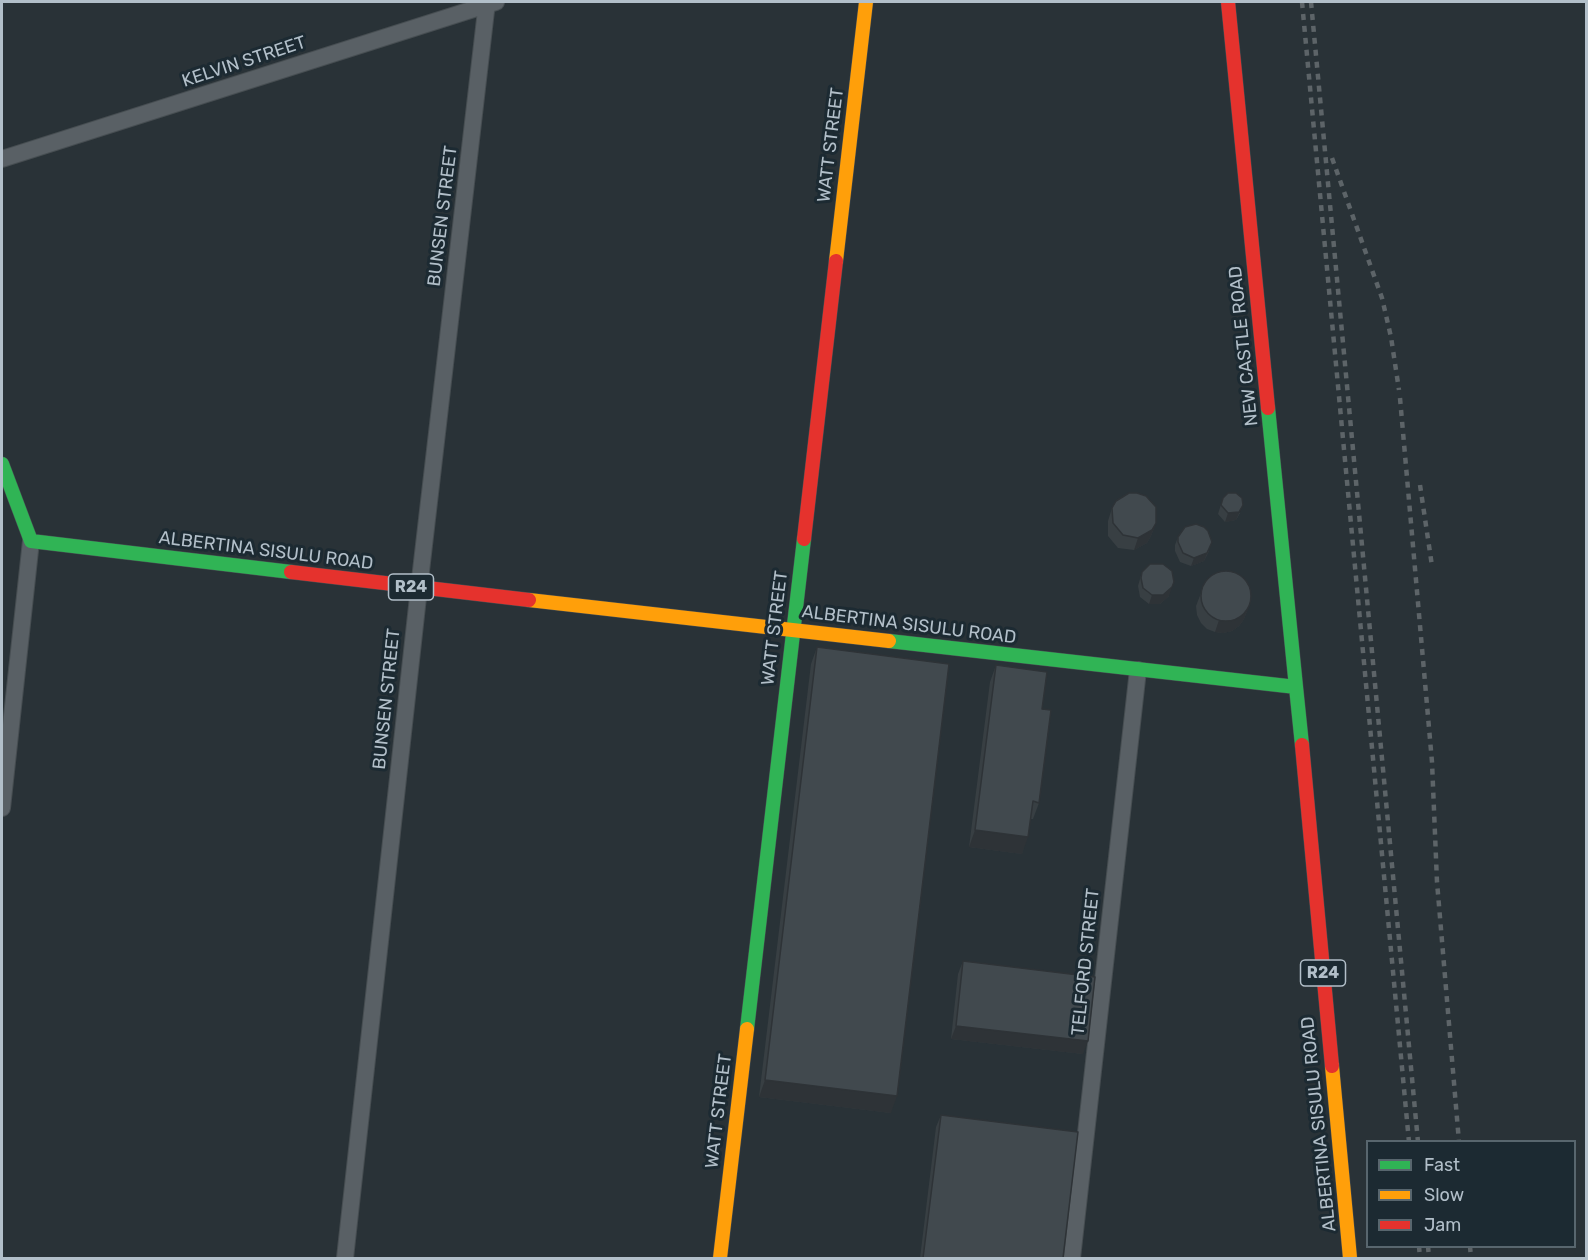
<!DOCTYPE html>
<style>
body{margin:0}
#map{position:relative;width:1588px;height:1260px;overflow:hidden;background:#293237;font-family:Rubik,sans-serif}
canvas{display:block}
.frame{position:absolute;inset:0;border:3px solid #b2bfc9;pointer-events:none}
.legend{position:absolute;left:1366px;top:1140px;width:210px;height:108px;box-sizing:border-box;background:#1c2a32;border:2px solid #58666e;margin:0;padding:8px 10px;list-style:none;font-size:18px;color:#b2bfc9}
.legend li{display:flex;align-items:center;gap:12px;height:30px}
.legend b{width:30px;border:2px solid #58666e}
</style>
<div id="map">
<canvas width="1588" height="1260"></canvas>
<div class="frame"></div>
<ul class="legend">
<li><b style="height:8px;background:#30b455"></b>Fast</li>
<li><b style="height:8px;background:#ff9f0a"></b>Slow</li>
<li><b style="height:8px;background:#e5322d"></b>Jam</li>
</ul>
</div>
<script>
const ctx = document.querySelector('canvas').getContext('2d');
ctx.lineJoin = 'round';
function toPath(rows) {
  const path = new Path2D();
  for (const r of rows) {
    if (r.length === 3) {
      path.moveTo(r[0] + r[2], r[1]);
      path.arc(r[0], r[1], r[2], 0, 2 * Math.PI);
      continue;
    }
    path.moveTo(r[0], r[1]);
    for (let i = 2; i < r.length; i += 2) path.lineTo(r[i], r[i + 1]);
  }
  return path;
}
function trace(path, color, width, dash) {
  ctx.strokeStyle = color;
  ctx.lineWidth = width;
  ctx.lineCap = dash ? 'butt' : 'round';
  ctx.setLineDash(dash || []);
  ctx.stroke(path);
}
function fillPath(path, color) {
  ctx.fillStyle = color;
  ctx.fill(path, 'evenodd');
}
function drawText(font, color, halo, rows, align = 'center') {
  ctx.font = font + ' Rubik,sans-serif';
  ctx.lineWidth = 6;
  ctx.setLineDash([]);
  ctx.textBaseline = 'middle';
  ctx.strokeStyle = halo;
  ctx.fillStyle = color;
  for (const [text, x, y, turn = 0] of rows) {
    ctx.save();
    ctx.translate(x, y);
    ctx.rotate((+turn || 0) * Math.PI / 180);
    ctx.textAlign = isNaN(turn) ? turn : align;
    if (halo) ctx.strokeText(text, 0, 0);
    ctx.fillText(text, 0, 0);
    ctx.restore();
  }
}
const street = toPath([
 [2,159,496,2],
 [2,808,31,541],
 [345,1258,419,588,487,2],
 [1072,1258,1138,670]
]);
const fast = toPath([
 [1268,408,1296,687],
 [2,464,31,541,291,572],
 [889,641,1296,687,1302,745],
 [747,1029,804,539]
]);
const slow = toPath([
 [836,261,866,2],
 [529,600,889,641],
 [1332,1066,1350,1258],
 [720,1258,747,1029]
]);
const jam = toPath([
 [1228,2,1268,408],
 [804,539,836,261],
 [291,572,529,600],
 [1302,745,1332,1066]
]);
trace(street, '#474e52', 18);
trace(fast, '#474e52', 15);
trace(slow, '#474e52', 15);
trace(jam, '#474e52', 15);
trace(street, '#596065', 16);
trace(fast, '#30b455', 14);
trace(slow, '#ff9f0a', 14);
trace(jam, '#e5322d', 14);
trace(toPath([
 [1302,2,1409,1142],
 [1311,2,1418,1142],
 [1332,158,1382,298,1391,337,1399,390],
 [1400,398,1432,762,1437,882,1459,1142],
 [1420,485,1432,566],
 [1419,1246,1420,1258],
 [1428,1246,1429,1258],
 [1470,1246,1471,1258]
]), '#5d6468', 4.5, [6, 6]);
fillPath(toPath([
 [1223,498,1240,513,1236,520,1225,522,1218,514],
 [1112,508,1156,523,1151,536,1147,543,1134,550,1118,548,1108,536,1108,521],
 [1178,537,1209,551,1204,561,1191,566,1180,562,1175,551,1175,545],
 [1142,572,1169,596,1160,604,1149,604,1140,597,1138,586],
 [1201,593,1249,606,1244,619,1239,626,1232,631,1223,633,1215,632,1207,629,1201,623,1197,615,1196,606],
 [817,647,891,1113,759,1097,811,664],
 [996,665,1042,709,1039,803,1033,819,1031,819,1022,854,969,847,990,682],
 [963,961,1083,1054,951,1039,958,974],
 [941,1115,1063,1258,920,1258,936,1127]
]), '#383f43');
fillPath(toPath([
 [1243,505,1236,520,1225,522,1228,513],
 [1156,523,1151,536,1147,543,1134,550,1138,538],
 [1212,542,1204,561,1191,566,1194,558],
 [1172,587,1169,596,1160,604,1149,604,1152,595],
 [1249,606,1244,619,1239,626,1232,631,1223,633,1215,632,1219,620],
 [975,830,1028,837,1022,854,969,847],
 [956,1026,1088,1041,1083,1054,951,1039],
 [765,1080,897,1096,891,1113,759,1097]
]), '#2e3337');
const building = toPath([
 [1129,493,1137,493,1146,496,1156,507,1156,523,1152,530,1138,538,1123,535,1113,523,1112,508,1116,501,1129,493],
 [1228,493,1236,493,1242,498,1243,505,1239,512,1228,513,1221,505,1223,498,1228,493],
 [1196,524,1204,527,1208,531,1212,542,1207,553,1194,558,1183,553,1178,542,1178,537,1185,527,1196,524],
 [1150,564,1163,564,1172,571,1174,582,1172,587,1163,595,1152,595,1143,588,1141,578,1142,572,1150,564],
 [1226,596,25],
 [817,647,949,664,897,1096,765,1080,817,647],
 [996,665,1047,672,1042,709,1051,710,1039,803,1033,801,1028,837,975,830,996,665],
 [963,961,1095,977,1088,1041,956,1026,963,961],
 [941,1115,1078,1132,1063,1258,923,1258,941,1115]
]);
fillPath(building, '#41494e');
trace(building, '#2e3337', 1.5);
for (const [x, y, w] of [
 [411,587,45],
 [1323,973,45]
]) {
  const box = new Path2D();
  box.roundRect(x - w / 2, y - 13, w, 26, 4.5);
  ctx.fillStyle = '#1c2a32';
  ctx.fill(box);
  trace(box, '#b2bfc9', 1.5);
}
drawText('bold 16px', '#b2bfc9', null, [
 ["R24",411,587],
 ["R24",1323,973]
]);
drawText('18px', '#b2bfc9', '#1c2a32', [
 ["KELVIN STREET",244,62,-18],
 ["WATT STREET",831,145,-83],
 ["BUNSEN STREET",443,216,-83],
 ["NEW CASTLE ROAD",1244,346,-96],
 ["ALBERTINA SISULU ROAD",266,551,7],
 ["ALBERTINA SISULU ROAD",909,625,7],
 ["WATT STREET",775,628,-83],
 ["BUNSEN STREET",387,699,-84],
 ["TELFORD STREET",1086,962,-84],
 ["WATT STREET",719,1111,-83],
 ["ALBERTINA SISULU ROAD",1319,1124,-96]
]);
</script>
